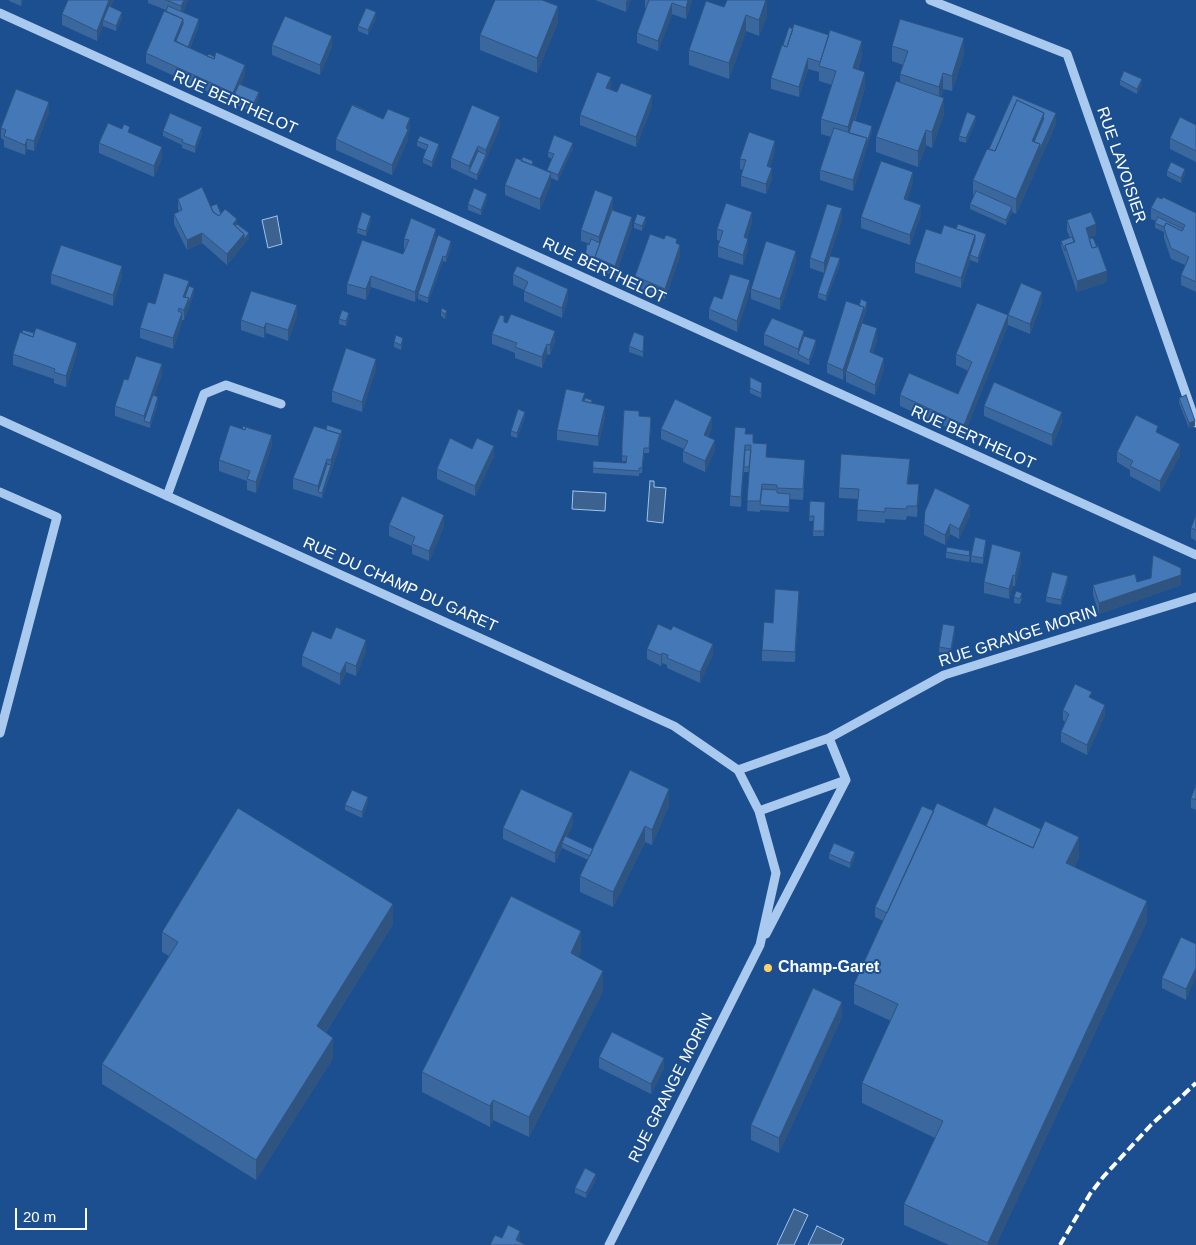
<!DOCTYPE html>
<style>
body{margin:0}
#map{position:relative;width:1196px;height:1245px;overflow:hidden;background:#1b4f8f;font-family:Helvetica,sans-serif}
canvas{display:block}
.scale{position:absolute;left:15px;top:1208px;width:72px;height:22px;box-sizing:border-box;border:2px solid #fff;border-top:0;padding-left:6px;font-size:15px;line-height:18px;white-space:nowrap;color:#fff;-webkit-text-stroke:4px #1b4f8f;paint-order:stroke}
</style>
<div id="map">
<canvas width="1196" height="1245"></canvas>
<div class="scale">20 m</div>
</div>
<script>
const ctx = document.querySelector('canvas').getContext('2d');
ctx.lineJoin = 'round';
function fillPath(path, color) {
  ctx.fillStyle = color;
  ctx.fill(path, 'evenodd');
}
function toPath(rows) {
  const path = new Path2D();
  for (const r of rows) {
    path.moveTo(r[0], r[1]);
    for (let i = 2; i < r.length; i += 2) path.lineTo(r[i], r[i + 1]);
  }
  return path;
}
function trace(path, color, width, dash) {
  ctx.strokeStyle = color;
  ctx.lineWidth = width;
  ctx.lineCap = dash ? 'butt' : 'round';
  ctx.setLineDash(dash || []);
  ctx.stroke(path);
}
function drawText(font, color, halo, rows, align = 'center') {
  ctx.font = font + ' Helvetica,sans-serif';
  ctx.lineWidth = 4;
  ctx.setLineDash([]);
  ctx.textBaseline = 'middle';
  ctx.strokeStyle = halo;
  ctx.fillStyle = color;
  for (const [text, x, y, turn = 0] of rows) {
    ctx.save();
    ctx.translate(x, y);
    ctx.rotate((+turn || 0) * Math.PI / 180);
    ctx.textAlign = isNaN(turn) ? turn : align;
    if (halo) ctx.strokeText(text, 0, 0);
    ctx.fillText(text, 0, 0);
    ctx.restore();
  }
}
const water = toPath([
 [277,216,282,244,268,248,262,220,277,216],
 [650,481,654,481,654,487,666,488,663,523,647,521,650,481],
 [573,491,606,493,605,511,572,509,573,491],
 [794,1209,808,1215,794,1245,777,1245,794,1209],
 [817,1226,844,1239,841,1245,808,1245,817,1226]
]);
fillPath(water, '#3c6290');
trace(water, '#9cc4f0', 1);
trace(toPath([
 [930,0,1067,54,1196,423],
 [0,13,1196,555],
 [0,420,674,726,738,770,759,811,776,873,760,945,609,1245],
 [0,492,57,517,0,733],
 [167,496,204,394,226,385,281,404],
 [738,770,829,738,944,675,1196,597],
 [759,811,846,780,829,738],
 [766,934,846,780]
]), '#a9c9ee', 9);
trace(toPath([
 [1060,1245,1090,1194,1104,1176,1151,1125,1196,1083]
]), '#fff', 4, [9, 4]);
fillPath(toPath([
 [9,0,23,0,21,6,9,1],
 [148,0,188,0,183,12,199,25,190,48,245,75,241,84,259,97,252,112,146,63,146,53,166,10,148,3],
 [595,0,631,0,626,12],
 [645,0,692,0,686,19,672,14,658,51,637,43,637,33,647,8,645,8],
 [111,7,122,18,116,31,103,26,97,41,62,25,62,14],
 [724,7,767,15,759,36,746,31,729,79,689,65,689,50],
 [376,18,368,35,358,31,358,26],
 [558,22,537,73,480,50,480,35],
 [272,45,332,46,320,75,272,55],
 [782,45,862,56,858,70,865,87,855,121,872,131,853,191,820,180,820,170,831,137,821,134,821,119,832,85,819,81,819,72,808,69,799,97,771,89,771,78],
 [892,46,964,54,952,91,943,89,941,97,944,114,932,148,926,145,918,167,876,152,876,137,900,83,900,74,903,65,892,61],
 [1120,80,1142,84,1137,94,1120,85],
 [611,87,610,89,652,106,636,147,580,125,580,115],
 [49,112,34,151,27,149,25,155,4,147,4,140,1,138,1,128],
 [366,112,383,119,410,129,408,134,408,140,392,175,336,150,336,139],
 [976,121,966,143,959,141,959,136],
 [1056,124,1016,214,1012,212,1006,225,970,209,970,204,974,196,973,195,973,180,989,149],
 [1196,125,1196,162,1170,149,1170,138],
 [500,127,477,180,451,168,451,158],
 [163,131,202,133,195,153,182,148,182,145,163,136],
 [130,133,162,158,154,177,99,153,99,143],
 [417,141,439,150,432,167,423,163,423,158,426,150,417,146],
 [573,148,558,181,551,178,551,183,540,210,505,195,505,185,533,166,547,171,552,159,548,157,548,152],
 [775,151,770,167,772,178,766,194,741,186,741,176,743,170,740,169,740,159],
 [1167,171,1185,174,1181,183,1167,176],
 [913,182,907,200,921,215,910,245,861,228,861,217],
 [178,199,211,206,237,224,249,238,227,265,202,243,187,250,174,224,174,214,179,212,178,209],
 [487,199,481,215,468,210,468,204],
 [613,208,613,210,632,227,615,277,585,263,585,258,590,244,581,241,581,230],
 [1151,208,1196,213,1196,292,1181,285,1181,275,1185,265,1171,259,1164,238,1164,232,1155,228,1155,223,1156,221,1151,219],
 [842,219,824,273,810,268,810,258],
 [1067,220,1096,235,1089,237,1107,282,1077,292,1061,246,1061,241,1070,238,1067,231],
 [371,221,366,236,357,233,357,228],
 [646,222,642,231,634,228,634,223],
 [752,222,747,238,748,249,743,265,718,257,718,246,720,241,717,240,717,229],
 [941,234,986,240,978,263,970,260,961,288,915,273,915,262],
 [438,235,451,247,446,262,443,261,428,303,418,299,418,294],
 [404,239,436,239,415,302,371,287,366,300,347,294,347,284,403,254,405,249,404,249],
 [664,239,677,244,680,256,665,299,635,286,635,276],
 [796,262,780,310,751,299,751,289],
 [840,264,826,301,818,298,818,293],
 [51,274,122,276,113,306,51,284],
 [513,274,568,299,562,318,524,301,524,290,513,285],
 [189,286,194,293,184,320,182,320,182,323,173,349,140,338,140,328,155,304],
 [750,291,737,332,709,319,709,309,722,299],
 [1042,302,1030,334,1008,325,964,435,900,406,900,395,958,394,968,371,956,365,956,354,1008,315],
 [859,306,867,307,862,323,877,339,873,353,884,368,875,395,846,382,846,371,855,344,843,380,827,373,827,363],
 [442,308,447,317,445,319,441,316,441,311],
 [297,316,288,341,266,333,264,338,241,330,241,320],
 [349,318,346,326,339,324,339,319],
 [504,322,555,341,550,355,547,354,542,368,515,358,515,353,492,344,492,334],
 [764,334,804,336,816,346,809,365,764,345],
 [644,336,643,357,629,352,629,346],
 [394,342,403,343,401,350,394,347],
 [77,353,66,387,54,383,54,379,13,365,13,354],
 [376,369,362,412,332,402,332,391],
 [162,375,154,396,158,403,150,428,115,416,115,406,128,380],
 [750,377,762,388,761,398,750,393],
 [585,398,592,403,605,416,598,446,557,440,557,430],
 [1179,398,1195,426,1189,428,1179,403],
 [984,406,1062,422,1052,446,984,416],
 [639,416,651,422,649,453,644,453,642,473,639,473,639,476,593,473,593,461,626,463,627,461,622,461,622,445],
 [525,417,517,438,511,436,511,431],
 [712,427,708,437,715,450,705,472,683,462,683,451,684,449,661,439,661,429],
 [1158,433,1180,455,1160,492,1130,476,1130,470,1117,462,1117,452],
 [746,434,753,443,767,457,805,470,803,500,790,499,789,512,760,510,760,508,760,512,747,511,749,472,744,472,744,465,741,507,730,506,730,496],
 [342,435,340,441,340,445,322,498,293,489,293,478],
 [272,445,256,493,247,490,247,481,219,471,219,460],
 [494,456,475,496,437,479,437,469],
 [910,469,908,484,919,494,917,517,907,516,906,520,885,519,885,523,857,521,858,499,839,498,839,488],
 [810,501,825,502,824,536,813,536,813,521,809,521],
 [970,515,959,539,950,534,945,545,924,535,924,524],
 [1196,515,1196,541,1191,538,1191,528],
 [389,525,444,526,429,561,412,554,412,546,389,536],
 [986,545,983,564,971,562,971,556],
 [946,552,970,556,969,562,946,558],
 [1021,562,1015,586,1013,586,1009,599,984,593,984,582],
 [1068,581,1061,605,1046,602,1046,597],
 [1137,582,1181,585,1099,614,1093,595,1093,585],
 [1014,597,1022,598,1020,604,1014,603],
 [799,601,795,662,762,661,762,650,773,623],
 [955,632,951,654,939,652,939,647],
 [331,639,366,651,356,676,346,672,340,685,302,666,302,656],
 [647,649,713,654,700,683,667,668,667,665,662,663,661,666,647,659],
 [1092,698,1105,715,1087,755,1061,742,1061,732,1065,722,1063,720,1063,710],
 [1196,785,1196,810,1191,808,1191,798],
 [368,802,362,818,345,810,345,805],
 [669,805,652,845,645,842,613,907,580,892,580,876,588,860,562,848,555,863,503,839,503,828,573,824,567,837,593,849],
 [934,811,986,826,1079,857,1074,867,1147,921,996,1245,949,1245,904,1225,904,1204,935,1138,862,1103,862,1083,891,1021,854,1004,854,984,883,921,875,917,875,907],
 [829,854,855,857,850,868,829,859],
 [393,924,326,1032,333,1058,256,1180,102,1084,102,1064,169,956,162,952,162,932],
 [1196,944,1186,1000,1162,988,1162,978],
 [581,951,578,957,603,991,529,1137,493,1120,490,1127,422,1092,422,1072],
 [842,1017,779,1153,751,1140,751,1125],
 [599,1057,664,1068,651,1094,599,1068],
 [596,1179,586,1198,575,1193,575,1188]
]), '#3a679d');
fillPath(toPath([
 [21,0,23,0,21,6],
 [109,0,114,0,105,21,103,20,103,26,97,41,97,31],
 [184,0,188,0,181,17,181,6],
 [627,0,631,0,626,12,626,2],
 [688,0,692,0,686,19,686,8],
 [767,0,767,15,759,36,759,20],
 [672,3,672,14,658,51,658,41],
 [558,6,558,22,537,73,537,58],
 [122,12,122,18,116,31,116,26],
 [376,12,376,18,368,35,368,30],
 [746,15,746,31,729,79,729,63],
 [183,19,183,29,174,46,174,41],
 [199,19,199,25,186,57,186,52],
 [332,36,332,46,320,75,320,65],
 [964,38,964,54,952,91,952,76],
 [862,41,862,56,853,84,853,68],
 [808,58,808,69,799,97,799,87],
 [245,65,245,75,235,99,233,98,233,103,233,93],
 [865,72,865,87,849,138,848,137,848,127],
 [943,73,943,89,939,102,939,87],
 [611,77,611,87,606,99,606,88],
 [1142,79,1142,84,1137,94,1137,89],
 [259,92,259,97,252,112,252,107],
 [652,95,652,106,636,147,636,137],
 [944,98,944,114,932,148,932,132],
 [49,102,49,112,34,151,34,141],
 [1044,113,1044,128,1036,147,1032,141],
 [1056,113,1056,124,1016,214,1016,199,1040,144],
 [976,116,976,121,966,143,966,138],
 [500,117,500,127,477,180,477,175,486,155,486,150],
 [410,118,410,129,408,134,408,140,392,175,392,165],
 [872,126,872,131,853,191,853,180,867,138],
 [202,127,202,133,195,153,195,147],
 [926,130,926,145,918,167,918,151],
 [27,139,27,149,25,155,25,145],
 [775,141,775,151,767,177,767,166],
 [573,143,573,148,558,181,558,175],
 [439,144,439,150,432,167,432,162],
 [478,146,478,157,469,171,469,166],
 [162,147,162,158,154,177,154,166],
 [772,168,772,178,766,194,766,184],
 [1185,169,1185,174,1181,183,1181,178],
 [913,172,913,182,904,209,904,199],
 [551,173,551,183,540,210,540,199],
 [487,194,487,199,481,215,481,210],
 [613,197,613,208,599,247,599,237],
 [921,205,921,215,910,245,910,235],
 [1012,207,1012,212,1006,225,1006,220],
 [842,208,842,219,824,273,824,263],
 [752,212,752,222,744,248,744,237],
 [371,216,371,221,366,236,366,231],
 [632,217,632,227,615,277,615,266],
 [646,217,646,222,642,231,642,226],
 [237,219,237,229,233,224],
 [1096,224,1096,235,1086,238,1086,228],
 [436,229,436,239,415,302,415,292],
 [202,233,202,243,187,250,187,240],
 [249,233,249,238,227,265,227,254,244,234],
 [986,234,986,240,978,263,978,258],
 [975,235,975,246,970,255,970,260,961,288,961,278],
 [748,239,748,249,743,265,743,255],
 [451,241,451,247,446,262,446,257],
 [680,245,680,256,665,299,665,289],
 [796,251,796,262,780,310,780,299],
 [443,256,443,261,428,303,428,298],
 [840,258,840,264,826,301,826,296],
 [122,266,122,276,113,306,113,295],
 [1107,271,1107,282,1077,292,1077,281],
 [371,276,371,287,366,300,366,289],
 [750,280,750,291,737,332,737,321],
 [189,281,189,291,185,302,183,297],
 [194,288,194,293,184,320,184,310,189,298],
 [568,289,568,299,562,318,562,308],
 [1042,292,1042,302,1030,334,1030,324],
 [867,302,867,307,843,380,843,370,864,307],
 [297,305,297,316,288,341,288,330],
 [447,311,447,317,445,319,445,314],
 [182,313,182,323,173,349,173,338],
 [349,313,349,318,346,326,346,321],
 [1008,315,1008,325,964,435,964,425],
 [266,323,266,333,264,338,264,328],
 [877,328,877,339,870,363,870,352],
 [555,331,555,341,550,355,550,345],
 [804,331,804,342,798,354,798,349],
 [403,338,403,343,401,350,401,345],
 [816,340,816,346,809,365,809,360],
 [77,343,77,353,66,387,66,376],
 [547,344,547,354,542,368,542,357],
 [884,358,884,368,875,395,875,385],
 [376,359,376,369,362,412,362,402],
 [162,364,162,375,146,421,144,421,144,426,144,416],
 [158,397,158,403,150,428,150,423],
 [605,406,605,416,598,446,598,436],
 [525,412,525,417,517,438,517,433],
 [1062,412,1062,422,1052,446,1052,435],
 [712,417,712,427,704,445,704,435],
 [1195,421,1195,426,1189,428,1189,423],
 [342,430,342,435,340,441,340,445,322,498,322,493,331,465,331,460],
 [272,435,272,445,256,493,256,482],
 [715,440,715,450,705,472,705,461],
 [1180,444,1180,455,1160,492,1160,481],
 [745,445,745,455,741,507,741,497],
 [494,446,494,456,475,496,475,486],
 [327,459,327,469,318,492,318,497,318,486],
 [910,459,910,469,907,495,907,484],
 [919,484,919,494,917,517,917,506],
 [970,505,970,515,959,539,959,529],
 [444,515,444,526,429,561,429,551],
 [950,524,950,534,945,545,945,535],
 [986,540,986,545,983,564,983,558],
 [1021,552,1021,562,1015,586,1015,576],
 [1181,568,1181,585,1099,614,1099,603],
 [1013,575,1013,586,1009,599,1009,589],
 [1068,576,1068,581,1061,605,1061,600],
 [799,591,799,601,795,662,795,652],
 [955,626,955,632,951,654,951,649],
 [366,640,366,651,356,676,356,666],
 [713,644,713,654,700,683,700,672],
 [662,653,662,663,661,666,661,655],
 [346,662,346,672,340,685,340,674],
 [1105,705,1105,715,1087,755,1087,745],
 [669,789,669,805,652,845,652,830],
 [368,797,368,802,362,818,362,812],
 [573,813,573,824,564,844,562,843,562,848,555,863,555,853],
 [645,826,645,842,613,907,613,892],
 [1079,837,1079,857,1066,883,1066,863],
 [855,852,855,857,850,868,850,863],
 [1147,901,1147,921,996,1245,988,1245,988,1243],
 [393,904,393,924,317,1046,317,1026],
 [581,931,581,951,571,973,571,953],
 [1196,968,1196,978,1186,1000,1186,989],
 [603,971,603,991,529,1137,529,1117],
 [842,1002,842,1017,779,1153,779,1138],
 [333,1038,333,1058,256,1180,256,1160],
 [664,1058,664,1068,651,1094,651,1084],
 [493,1100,493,1120,490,1127,490,1106],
 [596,1174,596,1179,586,1198,586,1193],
 [520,1231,520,1241,519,1245,516,1240]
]), '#305480');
const building = toPath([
 [68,0,109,0,97,31,62,14,68,0],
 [166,0,184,0,181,6,166,0],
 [495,0,542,0,558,6,537,58,480,35,495,0],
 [649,0,688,0,686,8,672,3,658,41,637,33,649,0],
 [727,0,766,0,759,20,746,15,729,63,689,50,706,1,724,7,727,0],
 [109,6,122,12,116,26,103,20,109,6],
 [168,6,199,19,188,47,176,41,183,24,183,19,166,11,168,6],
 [366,8,376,12,368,30,358,26,366,8],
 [164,11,183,19,174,41,214,59,216,52,245,65,233,93,146,53,164,11],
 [285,16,332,36,320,65,272,45,285,16],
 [900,19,964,38,952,76,943,73,939,87,900,74,908,51,892,46,900,19],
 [794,24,829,35,820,62,808,58,799,87,771,78,782,45,787,47,794,24],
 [789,27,793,29,787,47,783,45,789,27],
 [830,30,862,41,853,68,865,72,848,127,821,119,836,71,819,66,830,30],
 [209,54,215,57,214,59,207,56,209,54],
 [1124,71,1142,79,1137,89,1120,80,1124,71],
 [597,72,611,77,606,88,617,92,621,83,652,95,636,137,580,115,597,72],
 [896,81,944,98,932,132,926,130,918,151,876,137,896,81],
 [239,84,259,92,252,107,233,98,239,84],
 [16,89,49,102,34,141,27,139,25,145,4,136,6,130,1,128,16,89],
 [1013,95,1056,113,1040,149,1040,144,1034,142,1044,118,1043,117,1044,113,1017,100,995,151,989,149,1013,95],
 [1017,100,1044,113,1032,141,1040,144,1016,199,973,180,987,149,995,151,1017,100],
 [352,105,383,119,388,109,410,118,406,128,408,130,392,165,336,139,352,105],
 [354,105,366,110,366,111,354,106,354,105],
 [472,105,500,117,486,150,478,146,469,166,451,158,472,105],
 [967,112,976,116,966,138,959,136,967,112],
 [170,113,202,127,195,147,182,142,183,140,163,131,170,113],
 [1180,117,1196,125,1196,151,1170,138,1180,117],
 [853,120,872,126,867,143,867,138,849,133,853,120],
 [108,123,122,129,124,124,130,127,128,132,162,147,154,166,99,143,108,123],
 [834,128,867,138,853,180,820,170,834,128],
 [749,132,775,141,767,166,772,168,766,184,741,176,746,160,740,159,749,132],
 [554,135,573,143,558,175,547,170,554,154,548,152,554,135],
 [420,136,439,144,432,162,423,158,428,145,417,141,420,136],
 [478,151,486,155,477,175,469,171,478,151],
 [523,157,533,161,532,165,521,161,523,157],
 [516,158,551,173,540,199,505,185,516,158],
 [881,161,913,172,904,199,921,205,910,235,861,217,881,161],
 [1171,162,1185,169,1181,178,1167,171,1171,162],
 [202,187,213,212,219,216,225,209,237,219,233,224,244,234,227,254,202,233,187,240,174,214,182,210,178,199,202,187],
 [474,188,487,194,481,210,468,204,474,188],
 [595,190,613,197,599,237,581,230,595,190],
 [976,191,1012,207,1006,220,970,204,976,191],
 [1157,197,1162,199,1163,197,1196,213,1196,282,1181,275,1189,257,1171,248,1164,228,1166,223,1182,231,1185,225,1151,208,1157,197],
 [726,203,752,212,744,237,748,239,743,255,718,246,723,231,717,229,726,203],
 [217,204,221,214,219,216,213,212,211,206,217,204],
 [827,204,842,208,824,263,810,258,827,204],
 [612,210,632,217,615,266,595,257,612,210],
 [362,212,371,216,366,231,357,228,362,212],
 [1091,212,1096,224,1086,228,1092,248,1098,246,1107,271,1077,281,1065,245,1075,242,1067,220,1091,212],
 [637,214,646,217,642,226,634,223,637,214],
 [1158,217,1183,229,1182,231,1166,223,1164,227,1155,223,1158,217],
 [411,218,436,229,415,292,371,276,366,289,347,284,362,240,403,254,409,240,404,239,411,218],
 [237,224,249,233,244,239,244,234,235,226,237,224],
 [958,224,986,234,978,258,970,255,975,240,975,235,956,229,958,224],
 [944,225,975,235,961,278,915,262,926,229,941,234,944,225],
 [650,234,664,239,666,235,677,239,676,243,680,245,665,289,635,276,650,234],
 [438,235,451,241,446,257,443,256,428,298,418,294,438,235],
 [1072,237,1074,242,1065,245,1065,251,1061,241,1072,237],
 [1093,238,1097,247,1092,248,1089,239,1093,238],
 [591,239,600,243,595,257,595,262,585,258,587,244,589,245,591,239],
 [766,241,796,251,780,299,751,289,766,241],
 [61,245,122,266,113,295,51,274,61,245],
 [830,256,840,258,826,296,818,293,830,256],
 [517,266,568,289,562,308,524,291,528,282,513,274,517,266],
 [164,273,189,281,183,297,189,298,184,310,179,308,178,311,182,313,173,338,140,328,148,302,155,304,164,273],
 [730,274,750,280,737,321,709,309,714,296,722,299,730,274],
 [1021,283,1042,292,1030,324,1008,315,964,425,900,395,909,373,958,394,972,362,956,354,977,303,1008,315,1021,283],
 [189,286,194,288,189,303,189,298,185,297,189,286],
 [251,291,297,305,288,330,266,323,264,328,241,320,251,291],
 [861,299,867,302,864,312,864,307,859,306,861,299],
 [846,301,864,307,843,370,827,363,846,301],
 [442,308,447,311,445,314,441,311,442,308],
 [342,310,349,313,346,321,339,319,342,310],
 [511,314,555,331,550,345,547,344,542,357,515,347,517,343,492,334,500,315,504,316,504,322,507,323,511,314],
 [772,318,804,331,798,349,764,334,772,318],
 [862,323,877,328,870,352,884,358,875,385,846,371,862,323],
 [36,328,77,343,66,376,54,372,55,369,13,354,20,332,33,337,36,328],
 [23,330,34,333,33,337,22,333,23,330],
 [634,332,644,336,643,352,629,346,634,332],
 [396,335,403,338,401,345,394,342,396,335],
 [804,336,816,340,809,360,798,354,804,336],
 [346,348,376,359,362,402,332,391,346,348],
 [136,356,162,364,144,416,115,406,124,379,128,380,136,356],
 [750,377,762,383,761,393,750,388,750,377],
 [994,382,1062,412,1052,435,984,406,994,382],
 [566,389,585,393,582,401,605,406,598,436,557,430,566,389],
 [153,395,158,397,150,423,144,421,153,395],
 [1186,395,1195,421,1189,423,1179,398,1186,395],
 [585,398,592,400,591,403,584,401,585,398],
 [675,399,712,417,704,435,715,440,705,461,683,451,688,441,661,429,675,399],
 [518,409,525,412,517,433,511,431,518,409],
 [624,410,639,411,639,416,651,417,649,448,644,448,642,468,639,468,639,471,593,468,593,461,626,463,627,456,622,456,622,445,624,410],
 [1136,415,1158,426,1156,432,1180,444,1160,481,1130,466,1133,461,1117,452,1136,415],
 [230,425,245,430,246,427,272,435,256,482,247,479,250,471,219,460,230,425],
 [327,425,342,430,340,436,340,434,326,430,327,425],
 [243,426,264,432,246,427,245,430,242,429,243,426],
 [314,426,340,434,331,460,327,459,318,486,293,478,314,426],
 [735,427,746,428,745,434,753,434,753,443,767,444,766,457,805,460,803,489,777,488,777,485,762,484,760,501,747,501,751,445,745,445,741,497,730,496,735,427],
 [450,438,472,449,477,438,494,446,475,486,437,469,450,438],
 [745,450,751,450,749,467,744,467,745,450],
 [841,454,910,459,907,484,919,484,917,506,907,506,906,509,885,508,885,512,857,510,859,489,839,488,841,454],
 [327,464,331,465,322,493,318,492,327,464],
 [935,488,970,505,959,529,950,524,945,535,924,524,925,511,935,488],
 [762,489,777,490,777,493,790,494,789,507,760,505,762,489],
 [402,496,444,515,429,551,412,544,415,537,389,525,402,496],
 [810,501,825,502,824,531,813,531,814,516,809,516,810,501],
 [1196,515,1196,530,1191,528,1196,515],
 [975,537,986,540,983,558,971,556,975,537],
 [992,544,1021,552,1015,576,1013,575,1009,589,984,582,992,544],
 [947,547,970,551,969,556,946,552,947,547],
 [1153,555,1181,568,1181,575,1099,603,1093,585,1135,574,1137,582,1151,578,1153,555],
 [1052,572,1068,576,1061,600,1046,597,1052,572],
 [775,589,799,591,795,652,762,650,764,622,773,623,775,589],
 [1016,591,1022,593,1020,599,1014,597,1016,591],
 [658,624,671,630,673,626,713,644,700,672,667,658,668,655,662,653,661,655,647,649,658,624],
 [943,624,955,626,951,649,939,647,943,624],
 [336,627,366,640,356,666,346,662,340,674,302,656,312,631,331,639,336,627],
 [1075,684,1092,692,1089,697,1105,705,1087,745,1061,732,1069,714,1063,710,1075,684],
 [630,770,669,789,652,830,645,826,613,892,580,876,630,770],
 [1196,785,1196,800,1191,798,1196,785],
 [521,789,573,813,555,853,503,828,521,789],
 [352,790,368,797,362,812,345,805,352,790],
 [937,803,1033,848,1045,821,1079,837,1066,863,1147,901,988,1243,904,1204,943,1121,862,1083,898,1004,854,984,937,803],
 [922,806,934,811,887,913,875,907,922,806],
 [994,807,1041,829,1033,848,986,826,994,807],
 [238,808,393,904,317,1026,333,1038,256,1160,102,1064,178,942,162,932,238,808],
 [565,836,593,849,590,856,562,843,565,836],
 [834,843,855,852,850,863,829,854,834,843],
 [511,896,581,931,571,953,603,971,529,1117,493,1100,490,1106,422,1072,511,896],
 [1181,937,1196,944,1196,968,1186,989,1162,978,1181,937],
 [813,988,842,1002,779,1138,751,1125,813,988],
 [612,1032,664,1058,651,1084,599,1057,612,1032],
 [585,1168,596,1174,586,1193,575,1188,585,1168],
 [508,1225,520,1231,516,1240,526,1245,490,1245,495,1235,502,1238,508,1225]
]);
fillPath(building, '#4478b7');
trace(building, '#305480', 1);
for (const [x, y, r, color] of [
 [768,968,5,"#ffd166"]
]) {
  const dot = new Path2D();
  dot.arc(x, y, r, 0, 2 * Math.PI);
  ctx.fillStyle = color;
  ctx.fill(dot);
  trace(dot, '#1b4f8f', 2);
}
drawText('16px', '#fff', '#1b4f8f', [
 ["RUE BERTHELOT",235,103,24],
 ["RUE LAVOISIER",1121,165,71],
 ["RUE BERTHELOT",604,271,25],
 ["RUE BERTHELOT",973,438,24],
 ["RUE DU CHAMP DU GARET",400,585,24],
 ["RUE GRANGE MORIN",1018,637,-18],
 ["RUE GRANGE MORIN",671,1088,-63]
]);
drawText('bold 16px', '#fff', '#1b4f8f', [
 ["Champ-Garet",778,968]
], 'left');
</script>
